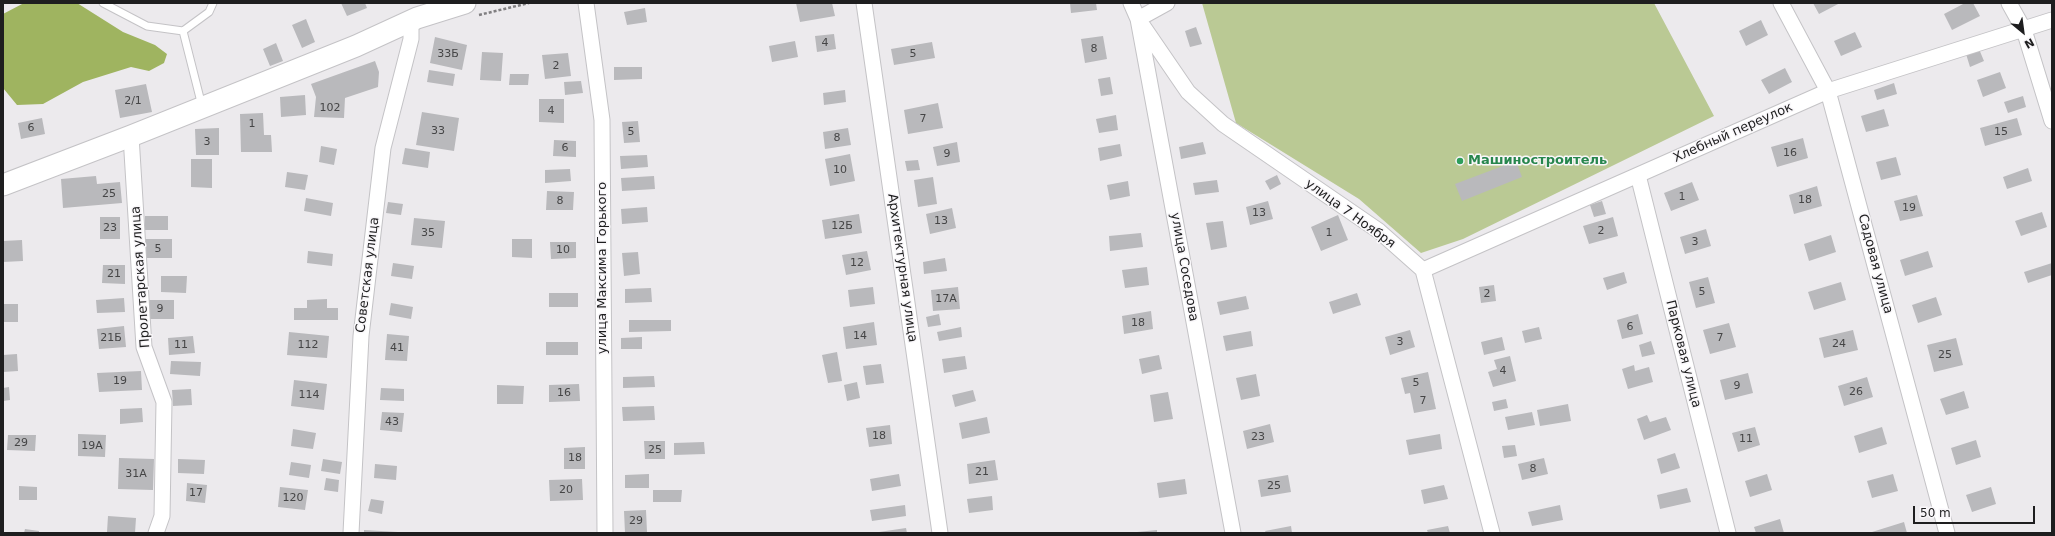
<!DOCTYPE html>
<meta charset="utf-8">
<style>
body{margin:0}
#map{position:relative;width:2055px;height:536px;overflow:hidden;background:#eceaed;font-family:"DejaVu Sans",sans-serif}
canvas{display:block}
.frame{position:absolute;inset:0;border:4px solid #1e1e1f;pointer-events:none}
.north{position:absolute;left:2003px;top:12px;width:40px;height:40px;-webkit-text-stroke:3px #f9f7fa;paint-order:stroke;rotate:151deg;font-size:11px;font-weight:700;line-height:16px;text-align:center;color:#1e1e1f}
.north::after{content:'';display:block;margin:auto;width:14px;height:18px;background:#1e1e1f;clip-path:polygon(50% 0,100% 100%,50% 72%,0 100%)}
.scale{position:absolute;left:1913px;top:506px;width:122px;height:18px;box-sizing:border-box;border:2px solid #1e1e1f;border-top:0;padding-left:5px;font-size:12px;line-height:14px;white-space:nowrap;color:#1e1e1f;-webkit-text-stroke:3px #f9f7fa;paint-order:stroke}
</style>
<div id="map">
<canvas width="2055" height="536"></canvas>
<div class="frame"></div>
<div class="north">N</div>
<div class="scale">50 m</div>
</div>
<script>
const ctx = document.querySelector('canvas').getContext('2d');
ctx.lineJoin = 'round';
function fillPath(path, color) {
  ctx.fillStyle = color;
  ctx.fill(path, 'evenodd');
}
function toPath(rows) {
  const path = new Path2D();
  for (const r of rows) {
    path.moveTo(r[0], r[1]);
    for (let i = 2; i < r.length; i += 2) path.lineTo(r[i], r[i + 1]);
  }
  return path;
}
function trace(path, color, width, dash) {
  ctx.strokeStyle = color;
  ctx.lineWidth = width;
  ctx.lineCap = dash ? 'butt' : 'round';
  ctx.setLineDash(dash || []);
  ctx.stroke(path);
}
function drawText(font, color, halo, rows, align = 'center') {
  ctx.font = font + ' "DejaVu Sans",sans-serif';
  ctx.lineWidth = 3;
  ctx.setLineDash([]);
  ctx.textBaseline = 'middle';
  ctx.strokeStyle = halo;
  ctx.fillStyle = color;
  for (const [text, x, y, turn = 0] of rows) {
    ctx.save();
    ctx.translate(x, y);
    ctx.rotate((+turn || 0) * Math.PI / 180);
    ctx.textAlign = isNaN(turn) ? turn : align;
    if (halo) ctx.strokeText(text, 0, 0);
    ctx.fillText(text, 0, 0);
    ctx.restore();
  }
}
fillPath(toPath([
 [1202,3,1654,3,1714,116,1463,239,1421,253,1359,199,1236,123]
]), '#bac994');
fillPath(toPath([
 [24,3,77,3,123,32,155,45,167,54,164,63,149,71,131,67,83,82,43,104,17,105,3,88,3,14]
]), '#9fb460');
fillPath(toPath([
 [341,3,365,3,367,8,347,16],
 [796,3,832,3,835,16,800,22],
 [1070,3,1096,3,1097,10,1071,13],
 [1813,3,1840,3,1819,14],
 [1965,3,1973,3,1980,16,1952,30,1944,14],
 [645,8,647,22,627,25,624,12],
 [306,19,315,42,302,48,292,25],
 [1761,20,1768,35,1746,46,1739,31],
 [1196,27,1202,44,1190,47,1185,31],
 [1855,32,1862,47,1841,56,1834,41],
 [834,34,836,49,817,52,815,36],
 [1103,36,1107,59,1085,63,1081,39],
 [435,37,467,45,462,70,430,63],
 [795,41,798,57,772,62,769,46],
 [932,42,935,58,894,65,891,49],
 [276,43,283,61,270,66,263,49],
 [1979,49,1984,61,1970,67,1966,54],
 [482,52,503,53,501,81,480,80],
 [568,53,571,76,545,79,542,55],
 [375,61,379,72,378,87,345,98,344,118,314,117,316,97,311,84],
 [614,67,642,67,642,79,614,80],
 [1785,68,1792,82,1769,94,1761,80],
 [429,70,455,74,453,86,427,82],
 [2000,72,2006,88,1983,97,1977,80],
 [510,74,529,74,528,85,509,85],
 [1110,77,1113,94,1101,96,1098,79],
 [581,81,583,93,565,95,564,82],
 [1894,83,1897,94,1877,100,1874,90],
 [146,84,152,112,120,118,115,90],
 [845,90,846,102,824,105,823,93],
 [305,95,306,115,281,117,280,97],
 [2023,96,2026,107,2008,113,2004,102],
 [539,99,564,99,564,123,539,122],
 [938,103,943,128,908,134,904,110],
 [1884,109,1889,126,1866,132,1861,116],
 [422,112,459,118,454,151,416,145],
 [263,113,264,135,271,135,272,152,241,152,240,114],
 [1116,115,1118,130,1099,133,1096,119],
 [42,118,45,134,21,139,18,123],
 [2017,118,2022,135,1985,146,1980,128],
 [638,121,640,142,624,143,622,122],
 [219,128,219,155,196,155,195,129],
 [848,128,851,145,825,149,823,132],
 [1803,138,1808,158,1777,167,1771,147],
 [554,140,576,141,576,157,553,156],
 [957,142,960,162,937,166,933,147],
 [1203,142,1206,154,1181,159,1179,147],
 [1120,144,1122,156,1100,161,1098,148],
 [321,146,337,149,334,165,319,162],
 [405,148,430,152,428,168,402,164],
 [850,154,855,181,830,186,825,159],
 [647,155,648,167,621,169,620,156],
 [1896,157,1901,175,1881,180,1876,162],
 [191,159,212,159,212,188,191,187],
 [918,160,920,170,907,171,905,161],
 [1516,161,1522,177,1462,201,1455,184],
 [2028,168,2032,181,2007,189,2003,177],
 [570,169,571,181,545,183,545,170],
 [287,172,308,175,305,190,285,187],
 [1277,175,1281,184,1270,190,1265,181],
 [96,176,97,184,120,182,122,203,63,208,61,179],
 [654,176,655,189,622,191,621,178],
 [933,177,937,204,918,207,914,180],
 [1217,180,1219,192,1195,195,1193,183],
 [1128,181,1130,196,1110,200,1107,185],
 [1692,182,1699,200,1671,211,1664,193],
 [1817,186,1822,206,1794,214,1789,195],
 [547,191,574,192,573,210,546,210],
 [1917,195,1923,216,1900,221,1894,201],
 [306,198,333,203,331,216,304,211],
 [1268,201,1273,219,1250,225,1246,207],
 [1602,201,1606,214,1594,217,1590,205],
 [388,202,403,204,401,215,386,213],
 [647,207,648,222,622,224,621,209],
 [952,208,956,228,930,234,926,214],
 [2042,212,2047,227,2021,236,2015,221],
 [859,214,862,233,825,239,822,220],
 [1338,215,1348,240,1321,251,1311,227],
 [145,216,168,216,168,230,145,230],
 [100,217,120,217,120,239,100,239],
 [1613,217,1618,236,1589,244,1583,226],
 [414,218,445,221,442,248,411,245],
 [1223,221,1227,247,1211,250,1206,223],
 [1706,229,1711,246,1685,254,1680,237],
 [1141,233,1143,247,1110,251,1109,236],
 [1831,235,1836,252,1809,261,1804,244],
 [145,239,172,239,172,258,145,258],
 [512,239,532,239,532,258,512,257],
 [22,240,23,261,3,262,3,241],
 [550,242,576,242,576,258,551,259],
 [308,251,333,254,332,266,307,263],
 [867,251,871,270,846,275,842,255],
 [1928,251,1933,267,1905,276,1900,260],
 [638,252,640,274,624,276,622,253],
 [945,258,947,271,924,274,923,262],
 [393,263,414,266,412,279,391,276],
 [2052,263,2052,275,2028,283,2024,272],
 [103,265,125,265,125,284,102,283],
 [1147,267,1149,285,1125,288,1122,270],
 [1624,272,1627,283,1607,290,1603,278],
 [161,276,187,276,186,293,161,292],
 [1708,277,1715,303,1696,308,1689,282],
 [1841,282,1846,300,1814,310,1808,292],
 [1494,285,1496,301,1481,303,1479,287],
 [873,287,875,304,850,307,848,290],
 [958,287,960,309,933,311,931,290],
 [651,288,652,302,625,303,625,289],
 [549,293,578,293,578,307,549,307],
 [1357,293,1361,305,1333,314,1329,302],
 [1246,296,1249,309,1220,315,1217,302],
 [1936,297,1942,315,1918,323,1912,305],
 [124,298,125,312,97,313,96,300],
 [327,299,327,308,338,308,338,320,294,320,294,308,307,308,307,300],
 [147,300,174,300,174,319,147,319],
 [391,303,413,307,411,319,389,315],
 [3,304,18,304,18,322,3,322],
 [1151,311,1153,329,1124,334,1122,316],
 [939,314,941,325,928,327,926,317],
 [1638,314,1643,334,1622,339,1617,320],
 [629,320,671,320,671,331,629,332],
 [874,322,877,345,846,349,843,327],
 [1729,323,1736,347,1710,354,1703,330],
 [124,326,126,347,99,349,97,329],
 [961,327,962,337,939,341,937,332],
 [1539,327,1542,339,1525,343,1522,331],
 [1410,330,1415,347,1390,355,1385,337],
 [1853,330,1858,350,1824,358,1819,338],
 [1251,331,1253,346,1226,351,1223,336],
 [289,332,329,336,327,358,287,355],
 [387,334,409,336,407,361,385,360],
 [193,336,195,353,169,355,168,338],
 [642,337,642,349,621,349,621,338],
 [1502,337,1505,350,1484,355,1481,342],
 [1956,338,1963,365,1934,372,1927,345],
 [1651,341,1655,354,1642,357,1639,345],
 [546,342,578,342,578,355,546,355],
 [837,352,842,381,828,383,822,355],
 [17,354,18,371,3,372,3,355],
 [1159,355,1162,369,1142,374,1139,359],
 [965,356,967,369,944,373,942,359],
 [1510,356,1516,381,1493,387,1488,372,1497,369,1494,360],
 [171,361,201,362,200,376,170,374],
 [881,364,884,383,866,385,863,366],
 [1634,365,1635,371,1649,367,1653,382,1628,389,1622,369],
 [141,371,142,390,99,392,97,373],
 [1428,372,1436,409,1414,413,1410,393,1405,394,1401,378],
 [1748,373,1753,393,1725,400,1720,380],
 [1256,374,1260,396,1241,400,1236,378],
 [654,376,655,387,623,388,623,377],
 [1867,377,1873,397,1844,406,1838,386],
 [294,380,327,384,324,410,291,406],
 [857,382,860,398,847,401,844,385],
 [579,384,580,401,549,402,549,385],
 [497,385,524,386,523,404,497,404],
 [9,387,10,400,3,401,3,388],
 [381,388,404,389,404,401,380,400],
 [191,389,192,405,173,406,172,390],
 [973,390,976,401,955,407,952,395],
 [1964,391,1969,408,1946,415,1940,399],
 [1168,392,1173,419,1154,422,1150,395],
 [1506,399,1508,408,1494,411,1492,402],
 [1568,404,1571,421,1540,426,1537,410],
 [654,406,655,420,623,421,622,407],
 [142,408,143,422,120,424,120,409],
 [382,412,404,413,402,432,380,430],
 [1532,412,1535,425,1508,430,1505,417],
 [1647,415,1650,422,1666,417,1671,430,1644,440,1637,419],
 [987,417,990,433,962,439,959,423],
 [1270,424,1274,442,1247,449,1243,431],
 [890,425,892,444,869,447,866,428],
 [1755,427,1760,445,1738,452,1732,433],
 [1882,427,1887,444,1859,453,1854,436],
 [293,429,316,433,313,449,291,446],
 [78,434,106,435,105,457,78,456],
 [1440,434,1442,449,1409,455,1406,440],
 [8,435,36,435,35,451,7,450],
 [1976,440,1981,457,1956,465,1951,448],
 [644,441,665,441,665,459,645,459],
 [704,442,705,454,674,455,674,443],
 [1515,445,1517,456,1504,458,1502,446],
 [585,447,585,469,564,469,564,448],
 [1675,453,1680,468,1661,474,1657,459],
 [119,458,154,459,153,490,118,489],
 [1544,458,1548,474,1522,480,1518,464],
 [178,459,205,460,204,474,178,473],
 [323,459,342,462,340,474,321,471],
 [995,460,998,480,969,484,967,464],
 [291,462,311,465,309,478,289,475],
 [375,464,397,466,396,480,374,478],
 [649,474,649,488,625,488,625,475],
 [899,474,901,486,872,491,870,479],
 [1767,474,1772,490,1750,497,1745,481],
 [1893,474,1898,491,1872,498,1867,481],
 [1288,475,1291,492,1261,497,1258,480],
 [326,478,339,480,338,492,324,490],
 [582,479,583,500,550,501,549,480],
 [1185,479,1187,494,1159,498,1157,483],
 [187,483,207,485,205,503,186,501],
 [1444,485,1448,499,1424,504,1421,490],
 [19,486,37,487,37,500,19,500],
 [280,487,308,490,305,510,278,507],
 [1991,487,1996,504,1972,512,1966,495],
 [1687,488,1691,502,1660,509,1657,495],
 [653,490,682,490,681,502,653,502],
 [992,496,993,510,969,513,967,499],
 [371,499,384,501,382,514,368,511],
 [905,505,906,516,872,521,870,510],
 [1560,505,1563,520,1532,526,1528,512],
 [646,510,647,532,625,533,624,511],
 [108,516,136,518,135,533,107,532],
 [1780,519,1784,533,1756,533,1754,527],
 [1904,522,1907,533,1873,533,1872,532],
 [1291,526,1292,533,1266,533,1265,531],
 [1448,526,1450,533,1428,533,1427,530],
 [906,528,907,533,879,533,879,532],
 [25,529,39,531,39,533,24,533],
 [364,530,398,532,398,533,364,533],
 [1157,530,1157,533,1138,533,1137,532]
]), '#b9b9bc');
const service = toPath([
 [103,3,147,26,183,31,209,12,213,3],
 [183,31,202,106]
]);
const minor = toPath([
 [586,3,602,120,605,533],
 [864,3,940,533],
 [1131,3,1138,19,1233,533],
 [1167,3,1138,19,1188,92,1223,124,1379,231,1423,270,1492,533],
 [1781,3,1828,91,1947,533],
 [2009,3,2024,30,2052,121],
 [131,136,144,347,164,402,162,516,156,533],
 [1638,175,1728,533],
 [1423,270,1828,91,2052,20],
 [351,533,361,336,383,148,411,39,411,21]
]);
const secondary = toPath([
 [3,185,131,136,356,46,417,18,465,3]
]);
trace(service, '#c4c3c6', 9);
trace(minor, '#c4c3c6', 17);
trace(secondary, '#c4c3c6', 23);
trace(toPath([
 [479,15,529,3]
]), '#807f81', 2.5, [3, 2]);
trace(service, '#fff', 7);
trace(minor, '#fff', 15);
trace(secondary, '#fff', 21);
for (const [x, y, r, color] of [
 [1460,161,4,"#2e9e5b"]
]) {
  const dot = new Path2D();
  dot.arc(x, y, r, 0, 2 * Math.PI);
  ctx.fillStyle = color;
  ctx.fill(dot);
  trace(dot, '#f9f7fa', 1.5);
}
drawText('11px', '#454546', null, [
 ["4",825,43],
 ["8",1094,49],
 ["33Б",448,54],
 ["5",913,54],
 ["2",556,66],
 ["2/1",133,101],
 ["102",330,108],
 ["4",551,111],
 ["7",923,119],
 ["1",252,124],
 ["6",31,128],
 ["33",438,131],
 ["5",631,132],
 ["15",2001,132],
 ["8",837,138],
 ["3",207,142],
 ["6",565,148],
 ["16",1790,153],
 ["9",947,154],
 ["10",840,170],
 ["25",109,194],
 ["1",1682,197],
 ["18",1805,200],
 ["8",560,201],
 ["19",1909,208],
 ["13",1259,213],
 ["13",941,221],
 ["12Б",842,226],
 ["23",110,228],
 ["2",1601,231],
 ["35",428,233],
 ["1",1329,233],
 ["3",1695,242],
 ["5",158,249],
 ["10",563,250],
 ["12",857,263],
 ["21",114,274],
 ["5",1702,292],
 ["2",1487,294],
 ["17А",946,299],
 ["9",160,309],
 ["18",1138,323],
 ["6",1630,327],
 ["14",860,336],
 ["21Б",111,338],
 ["7",1720,338],
 ["3",1400,342],
 ["24",1839,344],
 ["11",181,345],
 ["112",308,345],
 ["41",397,348],
 ["25",1945,355],
 ["4",1503,371],
 ["19",120,381],
 ["5",1416,383],
 ["9",1737,386],
 ["26",1856,392],
 ["16",564,393],
 ["114",309,395],
 ["7",1423,401],
 ["43",392,422],
 ["18",879,436],
 ["23",1258,437],
 ["11",1746,439],
 ["29",21,443],
 ["19А",92,446],
 ["25",655,450],
 ["18",575,458],
 ["8",1533,469],
 ["21",982,472],
 ["31А",136,474],
 ["25",1274,486],
 ["20",566,490],
 ["17",196,493],
 ["120",293,498],
 ["29",636,521]
]);
drawText('13px', '#1e1e1f', '#f9f7fa', [
 ["Хлебный переулок",1733,133,-24],
 ["улица 7 Ноября",1350,214,36],
 ["Садовая улица",1875,264,75],
 ["улица Соседова",1184,267,80],
 ["улица Максима Горького",603,268,-90],
 ["Архитектурная улица",902,268,82],
 ["Советская улица",368,275,-83],
 ["Пролетарская улица",141,277,-94],
 ["Парковая улица",1683,354,76]
]);
drawText('bold 13px', '#27864d', '#f9f7fa', [
 ["Машиностроитель",1468,161]
], 'left');
</script>
